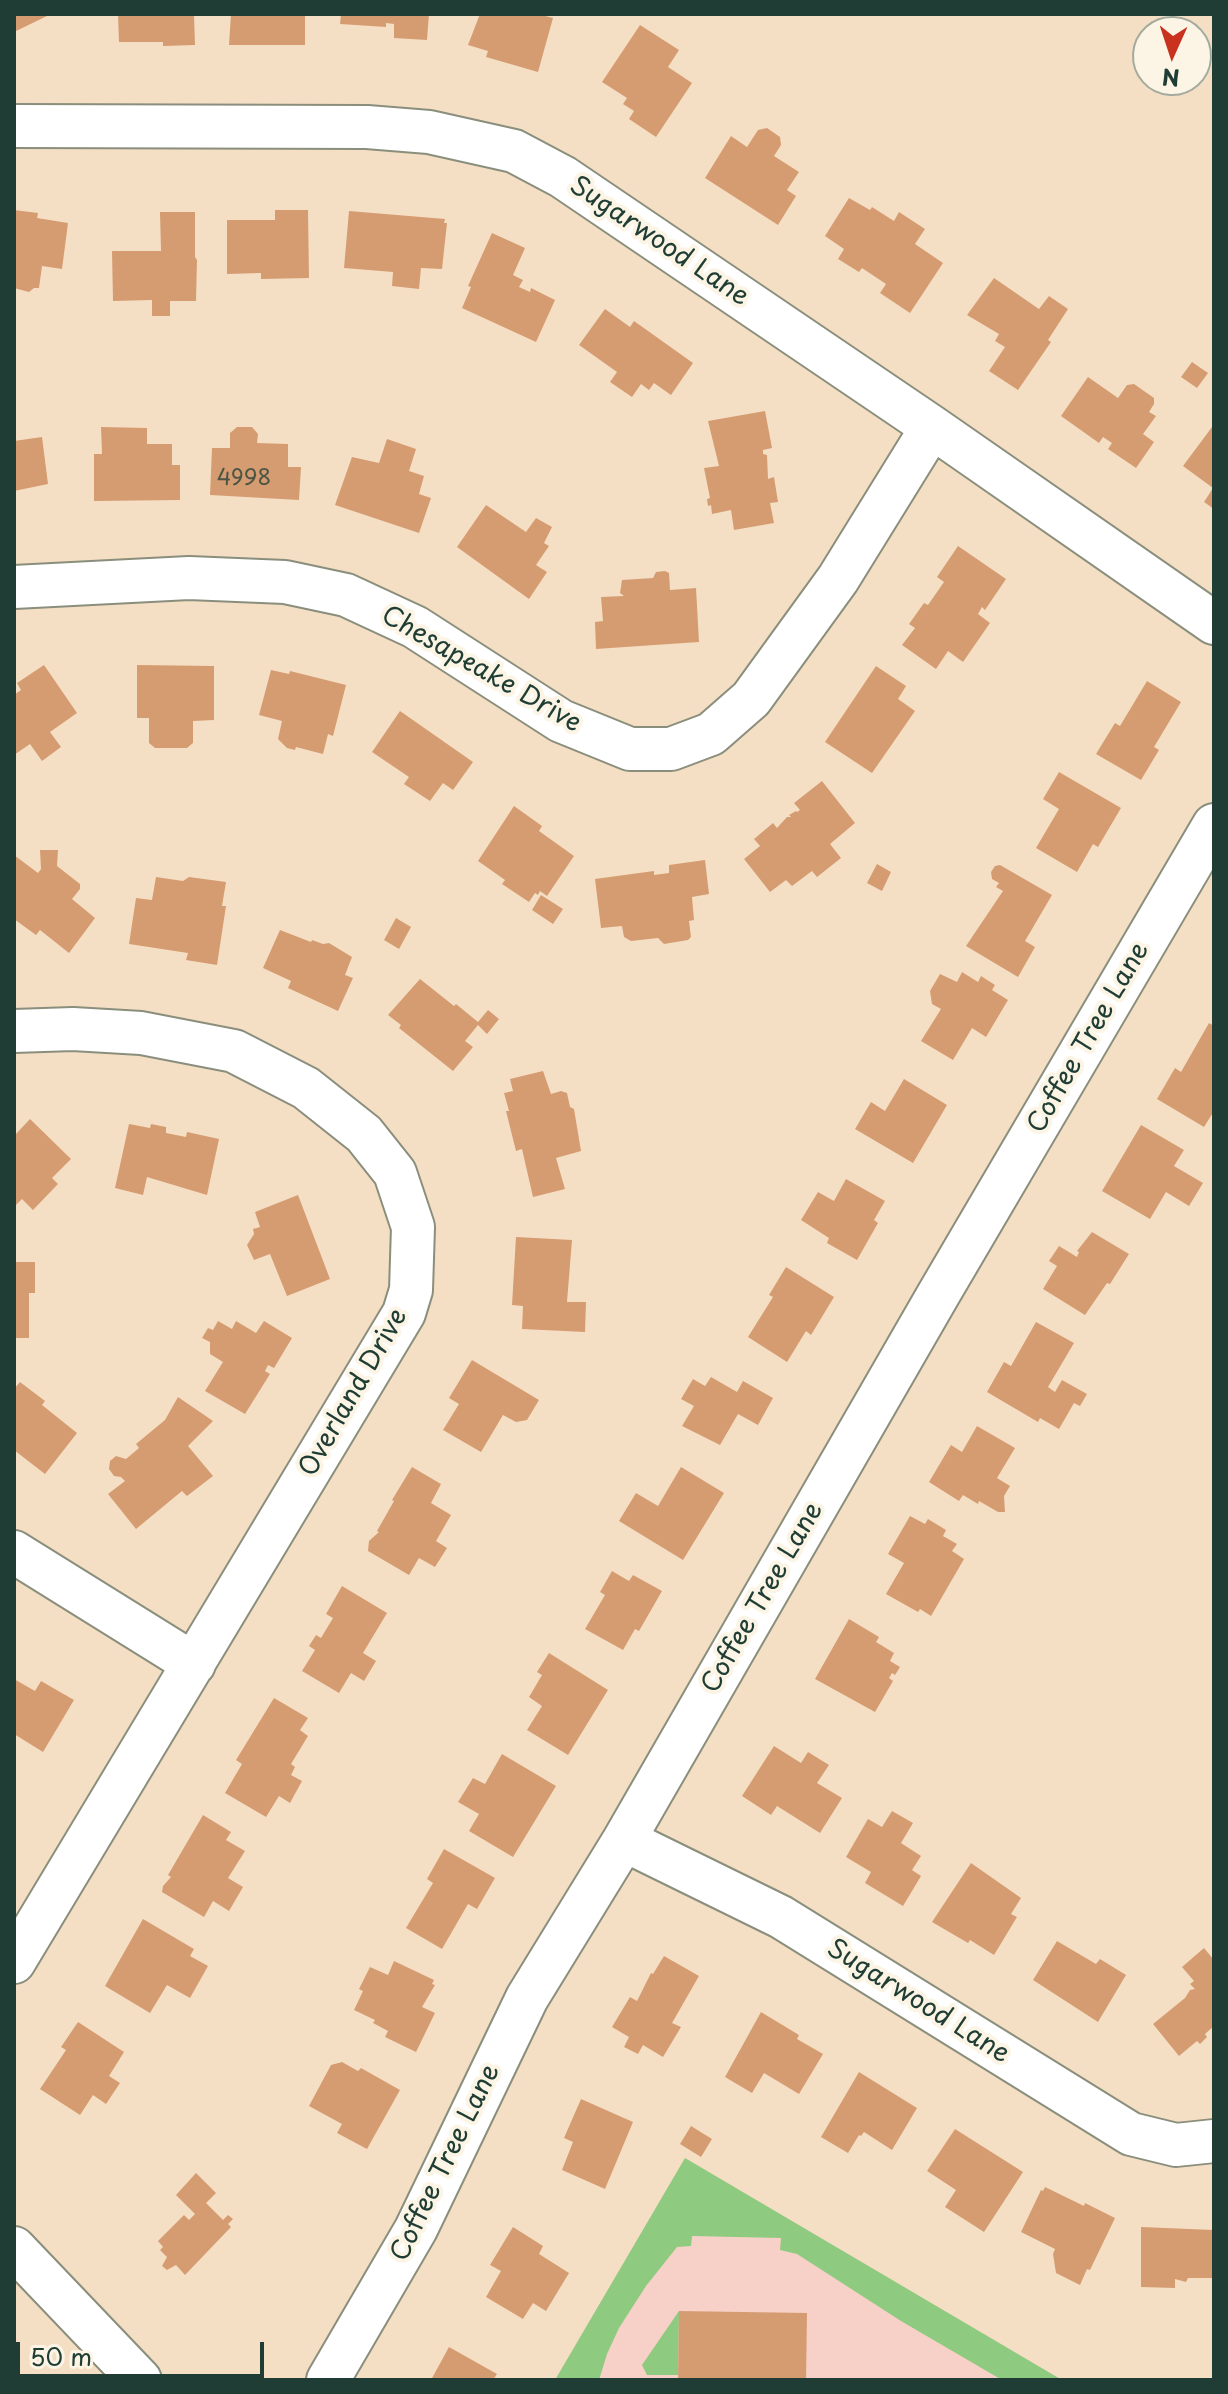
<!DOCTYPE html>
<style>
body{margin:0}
#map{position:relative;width:1228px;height:2394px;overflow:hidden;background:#f5dfc4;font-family:"Playpen Sans",sans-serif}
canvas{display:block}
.frame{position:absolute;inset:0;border:16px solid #1f3d34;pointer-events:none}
.north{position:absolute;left:1132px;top:16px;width:80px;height:80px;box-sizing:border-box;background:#fcf5e5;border:2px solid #a4ab9e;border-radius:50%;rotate:183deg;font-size:22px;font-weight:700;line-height:32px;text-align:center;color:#1f3d34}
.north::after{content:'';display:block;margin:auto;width:28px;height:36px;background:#c8321e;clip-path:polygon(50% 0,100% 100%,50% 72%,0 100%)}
.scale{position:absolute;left:16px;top:2342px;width:248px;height:36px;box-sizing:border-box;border:4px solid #1f3d34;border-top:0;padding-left:10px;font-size:24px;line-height:28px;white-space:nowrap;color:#1f3d34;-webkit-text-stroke:6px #fcf5e5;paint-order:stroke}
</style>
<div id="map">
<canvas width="1228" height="2394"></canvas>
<div class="frame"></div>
<div class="north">N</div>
<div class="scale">50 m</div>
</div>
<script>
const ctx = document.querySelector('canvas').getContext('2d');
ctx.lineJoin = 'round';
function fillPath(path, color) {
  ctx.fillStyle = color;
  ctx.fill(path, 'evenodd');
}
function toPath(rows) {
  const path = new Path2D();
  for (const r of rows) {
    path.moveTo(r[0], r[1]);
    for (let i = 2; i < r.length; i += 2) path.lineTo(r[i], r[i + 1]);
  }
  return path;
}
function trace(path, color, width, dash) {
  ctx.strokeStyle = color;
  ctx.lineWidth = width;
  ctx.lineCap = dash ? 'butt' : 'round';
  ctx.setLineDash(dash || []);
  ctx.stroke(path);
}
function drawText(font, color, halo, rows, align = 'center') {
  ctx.font = font + ' "Playpen Sans",sans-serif';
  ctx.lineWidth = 8;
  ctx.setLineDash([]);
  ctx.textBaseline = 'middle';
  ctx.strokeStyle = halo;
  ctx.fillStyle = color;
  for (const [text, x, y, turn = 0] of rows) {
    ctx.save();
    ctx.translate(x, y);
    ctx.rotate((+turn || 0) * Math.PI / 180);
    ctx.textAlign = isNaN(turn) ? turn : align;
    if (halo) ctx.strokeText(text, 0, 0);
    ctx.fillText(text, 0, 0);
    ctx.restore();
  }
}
fillPath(toPath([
 [685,2158,1062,2380,555,2380]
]), '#f7d1c7');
fillPath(toPath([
 [685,2158,1062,2380,1002,2380,901,2321,797,2254,780,2250,781,2238,692,2236,691,2246,677,2247,646,2286,619,2328,607,2354,599,2380,555,2380],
 [679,2311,678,2375,647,2375,642,2365]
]), '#8eca7f');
fillPath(toPath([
 [14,14,46,14,47,16,14,32],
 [118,14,194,14,195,45,163,46,163,42,119,42],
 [231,14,305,14,305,45,229,45],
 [341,14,429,14,427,40,394,38,394,24,386,23,386,27,340,24],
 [480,14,538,14,553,18,538,72,486,57,488,51,468,45],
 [640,25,679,50,668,67,692,83,656,137,629,119,634,111,623,104,627,98,602,82],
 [767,128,780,137,781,145,774,156,799,172,787,190,796,196,778,225,705,178,731,136,747,147,758,130],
 [849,198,870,210,872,207,894,221,899,212,925,229,915,244,943,263,910,313,880,293,886,284,862,268,859,272,838,259,844,249,825,236],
 [14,210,38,213,37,218,68,223,62,269,42,266,39,288,34,288,29,292,14,288],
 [275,210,308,210,309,278,261,279,261,273,227,274,227,220,275,220],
 [349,211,445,219,444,223,447,223,442,269,421,268,419,289,392,286,393,272,344,268],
 [160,212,195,212,195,257,197,260,196,301,170,301,170,316,152,316,152,300,113,301,112,251,161,251],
 [492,233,525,248,513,275,523,280,519,287,530,292,531,288,555,300,536,342,462,308,471,287,468,286],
 [994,278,1039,309,1049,296,1068,309,1048,340,1051,342,1018,390,989,371,1005,347,995,341,999,334,967,315],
 [605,309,630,327,634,321,693,363,671,395,654,383,649,390,641,384,632,397,610,382,617,372,579,345],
 [1192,362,1208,373,1197,388,1181,377],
 [1088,377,1118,398,1127,385,1134,384,1154,398,1154,404,1149,412,1156,416,1143,434,1154,442,1136,468,1108,449,1112,443,1103,437,1099,443,1061,416],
 [765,411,772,448,763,450,763,454,767,455,768,479,774,477,778,502,770,503,774,523,734,530,731,510,712,514,711,505,708,506,707,499,710,498,704,468,719,466,708,421],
 [101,427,147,428,147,444,172,444,172,465,180,465,180,500,94,501,94,454,102,454],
 [237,427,252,427,258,434,257,443,288,444,288,467,301,467,299,500,210,495,212,448,230,448,230,433],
 [1212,427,1214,429,1214,509,1204,502,1213,488,1183,466],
 [42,437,48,484,14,491,14,441],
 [387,439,416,449,409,471,424,476,419,494,431,498,419,533,335,505,352,457,379,463],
 [486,505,526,532,536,518,552,527,544,543,549,546,536,565,547,572,529,599,457,547],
 [958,546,1006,579,985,610,982,607,978,614,990,623,963,662,948,651,936,669,902,645,915,628,909,624,924,603,928,605,944,582,937,577],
 [665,571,669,573,670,590,696,588,699,642,596,649,595,622,603,621,601,597,624,596,620,593,622,580,653,578,656,572],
 [44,665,77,713,50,732,61,747,42,761,30,744,14,755,14,695,21,690,17,683],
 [137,665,214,666,214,720,193,721,193,743,187,748,155,748,149,743,149,718,137,718],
 [876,666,906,686,898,699,915,711,872,773,825,742],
 [271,670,289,674,290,671,346,685,333,736,328,734,323,754,296,747,295,750,287,748,278,739,282,721,259,715],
 [1147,681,1181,702,1154,747,1159,750,1141,780,1096,754,1115,723,1120,726],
 [400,711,473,762,453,790,443,783,430,801,404,784,409,777,372,752],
 [1059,772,1121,808,1098,847,1093,844,1077,872,1036,848,1059,809,1043,799],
 [822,781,855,823,830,844,841,858,817,877,812,871,792,886,786,880,770,892,744,859,760,846,754,839,773,823,777,828,787,817,791,817,789,815,796,811,797,812,800,810,794,803],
 [514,806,542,826,539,831,574,856,547,896,540,891,538,895,535,893,529,902,502,884,505,880,478,861],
 [40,850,58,850,57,866,80,884,80,889,72,899,95,918,69,953,40,930,36,935,14,919,14,855,38,873,41,869],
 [705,860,709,894,692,897,694,920,689,921,691,937,688,940,664,944,658,938,631,941,624,937,622,926,601,928,595,879,654,871,654,875,669,873,669,865],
 [877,864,891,872,882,891,867,883],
 [1000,865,1052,895,1025,941,1035,947,1018,977,966,946,1003,891,996,887,999,883,992,879,991,872,995,866],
 [156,877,183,881,189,877,226,882,222,906,226,906,217,965,186,960,188,953,129,944,136,898,152,900],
 [541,895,563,909,553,924,532,910],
 [396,918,411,927,399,949,384,940],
 [280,930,311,942,312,940,323,944,329,943,352,957,345,975,353,978,338,1011,288,988,291,981,263,968],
 [962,972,978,982,981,976,995,985,992,990,1008,1000,986,1037,972,1028,953,1060,921,1041,941,1009,932,1004,930,991,940,974,957,982],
 [420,979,454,1006,456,1004,478,1022,488,1010,499,1019,487,1034,478,1025,465,1041,473,1047,453,1071,399,1028,401,1025,388,1015],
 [1209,1023,1214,1026,1214,1111,1204,1127,1157,1099,1175,1068,1181,1072],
 [543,1071,551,1094,561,1091,567,1093,570,1107,574,1109,581,1151,556,1158,565,1189,533,1197,522,1149,516,1151,506,1111,509,1111,504,1093,513,1091,510,1079],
 [904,1079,947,1105,913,1163,855,1129,871,1102,885,1111],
 [30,1119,71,1159,52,1178,58,1184,33,1210,22,1199,14,1207,14,1136],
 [129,1124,150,1128,151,1124,166,1127,166,1133,186,1137,187,1132,219,1139,207,1195,147,1177,143,1195,115,1188],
 [1141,1125,1184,1150,1174,1166,1203,1183,1189,1206,1166,1192,1150,1219,1102,1191],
 [846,1179,885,1201,874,1220,878,1223,857,1260,827,1243,829,1238,801,1220,818,1192,834,1201],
 [298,1195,330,1279,287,1296,270,1254,254,1260,247,1245,254,1234,253,1229,260,1227,255,1212],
 [1092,1232,1129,1254,1110,1284,1107,1283,1085,1315,1043,1289,1057,1266,1049,1261,1059,1246,1077,1257,1079,1252,1077,1251],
 [516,1237,572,1240,567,1302,586,1302,585,1332,522,1329,523,1306,512,1305],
 [14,1262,35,1262,35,1293,29,1293,29,1338,14,1338],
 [786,1267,834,1297,811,1335,806,1331,787,1362,748,1337,773,1297,769,1295],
 [218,1321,232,1329,236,1321,256,1333,264,1321,292,1338,274,1368,268,1365,265,1371,270,1374,245,1414,205,1391,223,1362,210,1354,210,1342,202,1338,208,1328,213,1330],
 [1036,1322,1074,1343,1048,1387,1055,1392,1062,1380,1087,1394,1080,1406,1074,1403,1059,1429,1040,1418,1038,1422,987,1392,1004,1362,1011,1366],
 [472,1360,539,1400,527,1420,516,1422,503,1415,481,1452,443,1430,459,1404,449,1398],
 [711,1377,737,1392,743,1381,773,1398,758,1425,738,1414,720,1445,682,1426,694,1406,681,1399,693,1379,705,1386],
 [20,1382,45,1401,42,1405,77,1433,45,1474,14,1450,14,1389],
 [178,1397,213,1421,188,1446,213,1476,187,1496,182,1491,136,1529,108,1494,125,1481,121,1477,114,1476,109,1469,110,1461,116,1456,126,1459,139,1448,136,1444,165,1420],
 [977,1426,1015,1448,997,1478,1010,1486,1004,1496,1005,1512,998,1512,979,1501,978,1504,963,1495,959,1501,929,1482,951,1445,962,1452],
 [412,1467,441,1484,431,1503,451,1515,436,1541,447,1548,435,1567,419,1558,409,1575,368,1551,369,1541,379,1532,377,1531,394,1501,392,1500],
 [681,1467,724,1493,683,1560,619,1521,636,1493,658,1506],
 [910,1516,925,1524,928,1519,946,1530,943,1536,957,1544,952,1551,964,1559,931,1616,920,1609,918,1612,886,1594,904,1563,888,1554],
 [612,1571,629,1581,633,1575,662,1591,639,1631,635,1629,623,1650,585,1629,605,1595,600,1592],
 [342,1586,387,1613,363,1653,376,1661,364,1681,351,1673,339,1693,302,1671,315,1650,309,1646,316,1635,321,1638,333,1618,326,1614],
 [849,1619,879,1637,876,1642,894,1653,890,1661,900,1667,895,1675,892,1673,889,1678,893,1681,875,1712,815,1679],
 [549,1653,608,1690,568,1755,527,1730,542,1706,529,1697,542,1675,537,1672],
 [14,1679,35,1691,41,1681,74,1700,43,1752,14,1734],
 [274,1698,308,1718,300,1730,308,1736,291,1764,295,1767,291,1775,302,1781,290,1803,279,1796,266,1817,225,1793,242,1764,236,1760],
 [774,1746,801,1763,808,1752,829,1765,817,1783,842,1798,820,1833,777,1806,771,1815,742,1796],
 [502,1754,556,1786,513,1857,469,1831,479,1814,458,1802,473,1778,485,1784],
 [892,1811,913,1823,901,1843,921,1856,912,1870,921,1876,903,1906,865,1883,871,1872,846,1857,868,1819,882,1827],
 [203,1815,231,1832,226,1840,245,1851,228,1878,243,1887,229,1911,213,1901,204,1917,162,1892,163,1886,171,1877,168,1875],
 [444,1849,495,1878,477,1909,468,1904,442,1949,406,1928,433,1883,427,1879],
 [971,1863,1021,1898,1011,1914,1017,1917,994,1955,970,1940,968,1943,932,1922],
 [143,1919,194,1949,190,1956,208,1966,190,1998,167,1985,150,2013,105,1986],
 [1057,1941,1096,1964,1100,1959,1126,1975,1098,2022,1033,1980],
 [1204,1948,1214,1960,1214,2026,1205,2034,1207,2037,1200,2044,1197,2041,1179,2056,1153,2024,1185,1998,1190,1990,1195,1989,1190,1984,1194,1981,1182,1967],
 [664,1956,699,1976,672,2023,681,2027,663,2057,643,2045,638,2054,624,2047,629,2037,612,2027,630,1997,637,2001,651,1973,653,1974],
 [394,1961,434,1980,432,1984,435,1985,422,2007,435,2013,416,2052,385,2037,388,2031,373,2023,375,2020,354,2010,363,1991,359,1989,370,1967,388,1975],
 [761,2012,799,2035,797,2039,823,2054,799,2094,764,2073,752,2093,725,2077],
 [78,2022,124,2052,109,2076,120,2083,106,2104,93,2095,80,2115,40,2089,66,2050,61,2047],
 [342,2062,358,2071,361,2068,400,2090,367,2149,337,2133,342,2124,309,2106,331,2065],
 [859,2072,917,2108,892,2150,864,2132,861,2136,859,2135,848,2153,821,2137],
 [581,2099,633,2122,605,2189,562,2170,573,2142,564,2138],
 [691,2126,712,2139,701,2157,680,2144],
 [955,2129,1023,2172,984,2232,945,2207,956,2190,927,2171],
 [196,2173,216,2193,206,2203,223,2220,228,2215,233,2219,228,2224,231,2227,185,2275,176,2265,167,2270,162,2266,167,2257,160,2250,163,2247,158,2241,184,2215,189,2220,195,2214,176,2195],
 [1045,2187,1084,2206,1085,2203,1115,2218,1090,2270,1087,2269,1080,2285,1056,2273,1053,2254,1055,2249,1021,2232,1041,2190,1043,2191],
 [513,2227,543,2246,539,2254,569,2273,546,2311,533,2303,523,2319,486,2297,501,2271,490,2265],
 [1141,2227,1214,2230,1214,2278,1188,2278,1186,2282,1175,2279,1175,2288,1141,2287],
 [679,2311,807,2313,806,2380,678,2380],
 [449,2347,497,2374,493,2380,431,2380]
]), '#d59c72');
const minor = toPath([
 [14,126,367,127,429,132,514,151,563,177,932,427,1214,623],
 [14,587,189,578,285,582,346,595,415,627,561,721,630,749,671,749,711,734,751,699,838,579,932,427],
 [14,1031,73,1029,141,1033,234,1051,306,1088,364,1134,395,1173,413,1227,411,1290,404,1313,14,1962],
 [14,1552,194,1664],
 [624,1840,781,1917,1131,2134,1176,2145,1214,2141],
 [14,2248,140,2380],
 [328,2380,416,2229,527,1998,624,1840,938,1295,1214,825]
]);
trace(minor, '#8a8e7c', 46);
trace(minor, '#fff', 42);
drawText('22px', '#4c5544', null, [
 ["4998",244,479]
]);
drawText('26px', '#1f3d34', '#fcf5e5', [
 ["Sugarwood Lane",659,242,34],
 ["Chesapeake Drive",481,670,30],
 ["Coffee Tree Lane",1089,1038,-60],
 ["Overland Drive",354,1393,-60],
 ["Coffee Tree Lane",763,1598,-60],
 ["Sugarwood Lane",918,2002,32],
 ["Coffee Tree Lane",446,2163,-64]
]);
</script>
